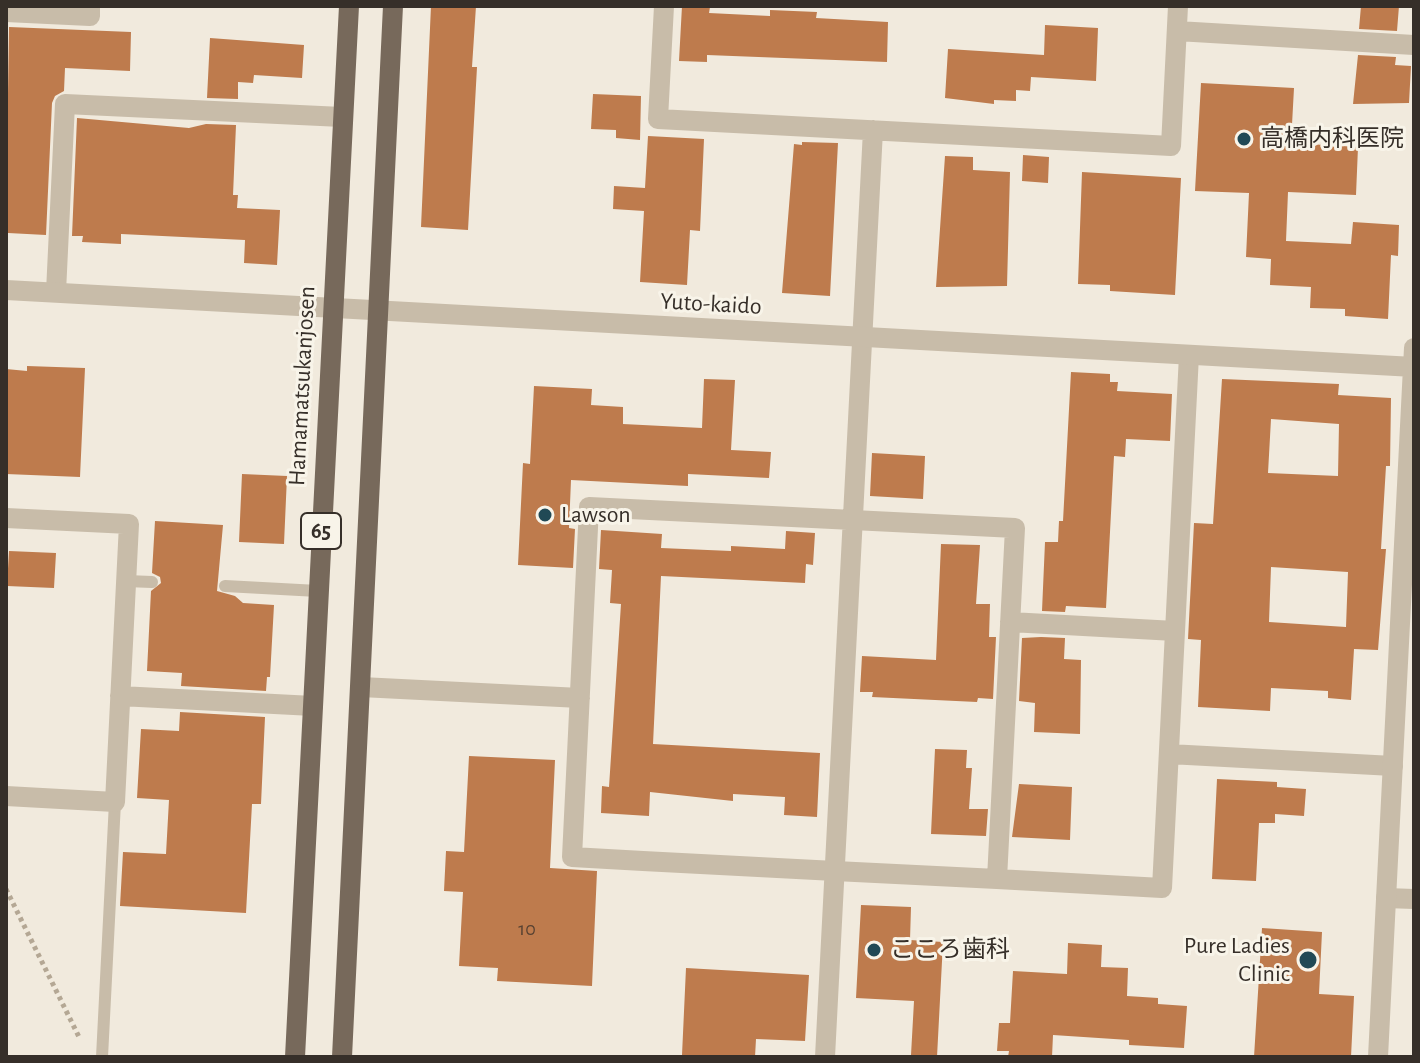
<!DOCTYPE html>
<meta charset="utf-8">
<style>
body{margin:0}
#map{position:relative;width:1420px;height:1063px;overflow:hidden;background:#f1eadd;font-family:"Alegreya Sans",sans-serif}
canvas{display:block}
.frame{position:absolute;inset:0;border:8px solid #362f29;pointer-events:none}
</style>
<div id="map">
<canvas width="1420" height="1063"></canvas>
<div class="frame"></div>
</div>
<script>
const ctx = document.querySelector('canvas').getContext('2d');
ctx.lineJoin = 'round';
function fillPath(path, color) {
  ctx.fillStyle = color;
  ctx.fill(path, 'evenodd');
}
function toPath(rows) {
  const path = new Path2D();
  for (const r of rows) {
    path.moveTo(r[0], r[1]);
    for (let i = 2; i < r.length; i += 2) path.lineTo(r[i], r[i + 1]);
  }
  return path;
}
function trace(path, color, width, dash) {
  ctx.strokeStyle = color;
  ctx.lineWidth = width;
  ctx.lineCap = dash ? 'butt' : 'round';
  ctx.setLineDash(dash || []);
  ctx.stroke(path);
}
function drawText(font, color, halo, rows, align = 'center') {
  ctx.font = font + ' "Alegreya Sans","Noto Sans JP",sans-serif';
  ctx.lineWidth = 6;
  ctx.setLineDash([]);
  ctx.textBaseline = 'middle';
  ctx.strokeStyle = halo;
  ctx.fillStyle = color;
  for (const [text, x, y, turn = 0] of rows) {
    ctx.save();
    ctx.translate(x, y);
    ctx.rotate((+turn || 0) * Math.PI / 180);
    ctx.textAlign = isNaN(turn) ? turn : align;
    if (halo) ctx.strokeText(text, 0, 0);
    ctx.fillText(text, 0, 0);
    ctx.restore();
  }
}
fillPath(toPath([
 [431,6,476,6,472,67,477,67,468,230,421,227],
 [682,6,710,7,709,13,770,16,770,10,817,12,816,18,888,22,887,62,707,55,707,62,679,61],
 [1361,6,1399,6,1397,31,1359,29],
 [1045,25,1098,28,1096,81,1031,77,1030,91,1016,90,1016,101,994,100,994,104,945,98,948,49,1044,55],
 [9,27,131,32,130,71,65,68,64,91,55,96,52,103,46,235,8,233,6,225],
 [210,38,304,45,302,78,254,75,253,83,238,82,238,99,207,98],
 [1358,55,1396,57,1395,65,1411,66,1409,103,1353,104],
 [1201,83,1294,88,1291,143,1358,147,1356,195,1288,192,1286,241,1351,244,1353,222,1399,225,1398,256,1391,255,1388,319,1345,316,1345,309,1310,308,1311,287,1270,285,1271,259,1246,257,1249,193,1195,191],
 [593,94,641,96,640,140,616,138,616,130,591,129],
 [77,118,189,128,206,124,236,125,233,195,238,195,237,208,280,210,277,265,244,263,245,240,121,234,121,244,82,242,83,236,72,236],
 [648,136,704,139,700,231,690,230,687,285,640,282,644,211,613,209,614,186,645,188],
 [802,142,838,143,830,296,782,293,794,144,802,145],
 [1023,155,1049,157,1048,183,1022,181],
 [945,156,973,157,973,170,1010,172,1007,286,936,287],
 [1082,172,1181,178,1175,295,1110,291,1110,285,1078,284],
 [27,366,85,368,80,477,6,474,6,369,27,371],
 [1071,372,1110,374,1110,382,1118,382,1117,391,1172,394,1170,441,1126,439,1125,457,1114,456,1106,608,1066,606,1065,612,1042,611,1045,542,1058,542,1059,521,1063,521],
 [704,379,735,380,731,450,771,452,769,478,688,474,688,486,571,480,569,528,575,529,573,568,518,565,523,463,530,464,534,386,592,389,591,405,623,407,623,424,702,428],
 [1222,379,1339,384,1338,395,1391,398,1390,466,1386,466,1381,549,1386,549,1378,650,1354,649,1351,700,1328,698,1328,691,1271,688,1270,711,1198,707,1201,640,1188,639,1194,523,1213,524],
 [1271,419,1339,424,1338,476,1268,473],
 [1271,567,1348,572,1346,627,1269,622],
 [872,453,925,456,923,499,870,496],
 [242,474,287,476,284,544,239,542],
 [155,521,223,525,217,591,235,596,243,603,274,605,270,677,267,677,266,691,181,686,182,673,147,671,151,591,161,583,160,577,152,573],
 [601,530,662,534,661,548,731,551,731,546,785,549,786,531,815,533,813,565,806,564,805,583,661,576,653,744,820,753,817,817,784,815,785,797,733,794,733,801,650,792,649,816,601,813,602,786,609,787,621,604,610,603,612,570,599,569],
 [941,544,980,545,976,604,990,604,989,637,996,637,993,699,978,698,977,702,872,697,873,692,860,692,862,656,936,660],
 [9,551,56,553,54,588,7,586],
 [1041,637,1065,638,1064,659,1081,660,1080,734,1034,732,1035,703,1019,701,1022,638],
 [180,712,265,717,261,804,252,804,246,913,120,906,123,852,166,854,169,800,137,798,141,729,179,731],
 [935,749,967,750,966,768,972,768,969,809,988,809,986,836,931,834],
 [469,756,555,760,550,868,597,871,592,986,497,981,498,968,459,966,463,892,444,891,446,851,464,852],
 [1217,779,1277,782,1277,787,1306,789,1304,816,1275,814,1275,823,1259,823,1256,881,1212,879],
 [1019,784,1072,787,1070,840,1012,837],
 [861,905,911,907,910,940,943,942,937,1057,911,1055,914,1001,856,998],
 [1262,928,1322,932,1319,994,1354,996,1351,1057,1254,1057],
 [1068,943,1102,945,1101,967,1128,968,1127,996,1158,998,1158,1004,1187,1006,1184,1048,1129,1045,1129,1040,1053,1035,1052,1057,1008,1057,1009,1051,997,1051,999,1023,1010,1023,1013,971,1067,974],
 [686,968,809,975,805,1041,756,1039,755,1057,682,1055]
]), '#be7b4d');
trace(toPath([
 [6,889,80,1039]
]), '#b4a794', 5, [4, 4]);
trace(toPath([
 [126,581,152,582],
 [225,586,318,591],
 [102,1057,115,802]
]), '#c8bca9', 12);
trace(toPath([
 [664,6,658,119,1171,146,1178,6],
 [6,12,90,16,90,6],
 [1177,31,1414,45],
 [56,292,65,104,342,117],
 [1413,367,1414,348],
 [6,518,129,524,115,802,6,796],
 [1010,622,1175,631],
 [361,687,580,698],
 [120,696,313,706],
 [1169,754,1393,766],
 [997,879,1015,528,589,507,572,857,643,861,835,871,997,879,1162,888,1189,355],
 [1386,898,1414,899],
 [825,1057,873,130]
]), '#c8bca9', 20);
trace(toPath([
 [6,290,1414,367],
 [1378,1057,1413,367]
]), '#c8bca9', 20);
trace(toPath([
 [295,1057,349,6],
 [342,1057,393,6]
]), '#77695b', 20);
for (const [x, y, r, color] of [
 [1244,139,8,"#214955"],
 [545,515,8,"#214955"],
 [874,950,8,"#214955"],
 [1308,960,10,"#214955"]
]) {
  const dot = new Path2D();
  dot.arc(x, y, r, 0, 2 * Math.PI);
  ctx.fillStyle = color;
  ctx.fill(dot);
  trace(dot, '#f8f4e9', 3);
}
drawText('20px', '#584232', null, [
 ["10",527,929]
]);
for (const [x, y, w] of [
 [321,531,40]
]) {
  const box = new Path2D();
  box.roundRect(x - w / 2, y - 18, w, 36, 6);
  ctx.fillStyle = '#f8f4e9';
  ctx.fill(box);
  trace(box, '#362f29', 2);
}
drawText('bold 22px', '#362f29', null, [
 ["65",321,531]
]);
drawText('24px', '#362f29', '#f8f4e9', [
 ["高橋内科医院",1260,139],
 ["Lawson",561,515],
 ["Pure Ladies",1290,946,"right"],
 ["Clinic",1290,974,"right"],
 ["こころ歯科",890,950]
], 'left');
drawText('24px', '#362f29', '#f8f4e9', [
 ["Yuto-kaido",711,304,3],
 ["Hamamatsukanjosen",302,386,-87]
]);
</script>
